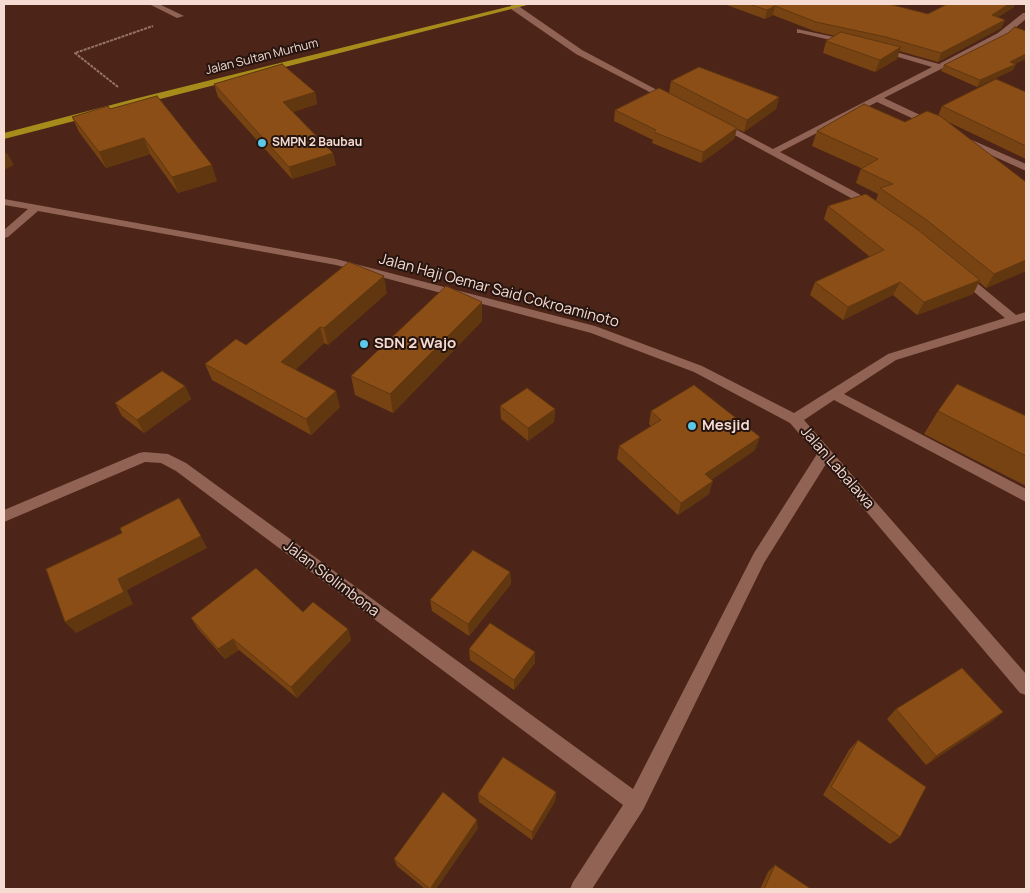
<!DOCTYPE html>
<style>
body{margin:0}
#map{position:relative;width:1030px;height:893px;overflow:hidden;background:#4c2518;font-family:Manrope,sans-serif}
canvas{display:block}
.frame{position:absolute;inset:0;border:5px solid #f5dbd2;pointer-events:none}
</style>
<div id="map">
<canvas width="1030" height="893"></canvas>
<div class="frame"></div>
</div>
<script>
const ctx = document.querySelector('canvas').getContext('2d');
ctx.lineJoin = 'round';
function toPath(rows) {
  const path = new Path2D();
  for (const r of rows) {
    path.moveTo(r[0], r[1]);
    for (let i = 2; i < r.length; i += 2) path.lineTo(r[i], r[i + 1]);
  }
  return path;
}
function trace(path, color, width, dash) {
  ctx.strokeStyle = color;
  ctx.lineWidth = width;
  ctx.lineCap = dash ? 'butt' : 'round';
  ctx.setLineDash(dash || []);
  ctx.stroke(path);
}
function fillPath(path, color) {
  ctx.fillStyle = color;
  ctx.fill(path, 'evenodd');
}
function drawText(font, color, halo, rows, align = 'center') {
  ctx.font = font + ' Manrope,sans-serif';
  ctx.lineWidth = 4;
  ctx.setLineDash([]);
  ctx.textBaseline = 'middle';
  ctx.strokeStyle = halo;
  ctx.fillStyle = color;
  for (const [text, x, y, turn = 0] of rows) {
    ctx.save();
    ctx.translate(x, y);
    ctx.rotate((+turn || 0) * Math.PI / 180);
    ctx.textAlign = isNaN(turn) ? turn : align;
    if (halo) ctx.strokeText(text, 0, 0);
    ctx.fillText(text, 0, 0);
    ctx.restore();
  }
}
trace(toPath([
 [118,87,75,53,153,26]
]), '#957468', 2, [3, 1]);
fillPath(toPath([
 [149,4,159,4,184,16,177,18,149,4],
 [511,5,517,5,582,50,674,99,667,101,576,54,511,9,511,5],
 [1023,13,1026,13,1026,19,1004,37,884,98,935,122,935,126,929,126,877,102,780,152,859,194,877,206,878,208,877,210,869,210,851,198,716,125,718,123,724,123,773,149,932,67,878,51,878,47,939,64,998,33,1023,13],
 [797,29,848,40,852,42,848,44,800,33,797,33,797,29],
 [963,136,1026,164,1026,171,960,141,960,137,963,136],
 [4,199,336,259,595,326,702,366,794,413,888,354,1005,318,955,276,961,272,965,273,1016,315,1026,312,1026,320,896,360,844,394,1026,489,1026,502,834,400,804,420,1026,674,1026,695,1020,693,826,464,764,563,643,810,592,889,570,889,573,882,623,805,176,471,161,463,145,462,4,522,4,510,139,453,144,452,168,454,186,463,633,789,754,553,817,454,790,423,694,372,591,333,336,265,38,211,8,237,4,238,4,230,28,209,4,205,4,199]
]), '#906354');
fillPath(toPath([
 [519,4,531,4,4,139,4,133,134,99,519,4]
]), '#a78c1c');
fillPath(toPath([
 [724,4,889,4,928,14,1014,7,998,17,1005,20,1001,28,938,62,899,51,897,59,875,72,823,53,826,41,835,36,814,31,773,15,765,19],
 [1016,64,1013,70,977,87,941,71,944,65],
 [671,81,779,97,776,109,744,132,737,129,734,139,701,163,652,143,653,140,614,121,615,110,669,93],
 [214,84,315,92,317,104,293,112,336,165,292,179,218,97],
 [1026,92,1026,159,944,120,1026,271,986,288,979,282,973,294,917,315,893,295,843,320,810,295,815,282,870,257,824,219,828,206,876,201,878,194,856,183,861,168,812,146,817,131,905,122,938,116,942,106],
 [110,109,217,181,178,193,150,154,106,168,79,132,72,117],
 [387,293,328,345,324,343,295,370,340,407,311,435,212,380,205,364,246,345],
 [482,321,393,413,355,395,351,376],
 [185,386,191,399,144,433,122,416,115,403],
 [500,406,555,409,554,422,528,441,501,419],
 [651,411,755,450,711,480,709,494,678,515,617,459,619,446,651,426,649,424],
 [938,411,1026,416,1026,486,924,434],
 [510,572,511,584,469,636,432,611,430,600],
 [303,612,348,629,351,640,297,698,239,650,225,659,198,629,191,618],
 [469,649,535,663,514,690,470,660],
 [896,709,1003,712,991,722,926,765,887,719],
 [858,740,900,837,890,844,823,795,849,750],
 [556,792,555,801,532,840,479,802,478,794],
 [478,828,436,889,425,889,397,866,394,859],
 [775,865,811,889,760,889,768,872]
]), '#774313');
fillPath(toPath([
 [1009,4,1015,4,1014,7,988,23,992,15],
 [775,6,773,15,765,19,767,10],
 [1005,20,1001,28,938,62,941,53],
 [901,47,897,59,875,72,880,60],
 [1026,54,1026,59,1007,68,1010,62],
 [1016,64,1013,70,977,87,980,80],
 [315,92,317,104,286,114,283,102],
 [779,97,776,109,744,132,747,120],
 [737,128,734,139,701,163,703,152],
 [144,138,150,154,106,168,99,152],
 [7,153,14,165,4,170,4,154],
 [333,153,336,165,292,179,289,167],
 [212,165,217,181,178,193,172,177],
 [1026,260,1026,271,986,288,994,274],
 [384,276,387,293,328,345,324,328],
 [980,280,973,294,917,315,924,302],
 [900,282,893,295,843,320,848,307],
 [482,302,482,321,393,413,390,394],
 [320,327,324,343,286,379,281,362],
 [185,386,191,399,144,433,137,420],
 [336,391,340,407,311,435,306,419],
 [555,409,554,422,528,441,528,428],
 [760,437,755,450,701,487,705,474],
 [713,481,709,494,678,515,681,503],
 [201,536,207,548,127,590,133,604,76,633,65,622,118,579],
 [510,572,511,584,469,636,468,624],
 [348,629,351,640,297,698,291,687],
 [233,639,239,650,225,659,218,649],
 [535,652,535,663,514,690,514,680],
 [1003,712,991,722,926,765,936,756],
 [556,792,555,801,532,840,532,832],
 [477,820,478,828,436,889,430,889]
]), '#61370f');
const building = toPath([
 [749,4,889,4,928,14,947,4,1009,4,992,15,1005,20,941,53,886,37,816,22,775,6,767,10,749,4],
 [1015,27,1026,31,1026,54,1010,62,1016,64,980,80,944,65,1008,33,1015,27],
 [841,32,901,47,880,60,826,41,841,32],
 [282,64,315,92,283,102,333,153,289,167,214,84,282,64],
 [699,67,779,97,747,120,671,81,699,67],
 [996,79,1026,92,1026,146,942,106,996,79],
 [659,88,737,128,703,152,654,132,656,130,615,110,659,88],
 [157,96,212,165,172,177,144,138,99,152,72,117,108,106,110,109,157,96],
 [864,104,905,122,927,111,940,116,1026,182,1026,260,994,274,928,221,880,188,893,184,861,169,878,159,817,131,864,104],
 [866,194,917,229,980,280,924,302,900,282,848,307,815,282,884,250,828,206,866,194],
 [349,262,384,276,324,328,320,327,281,362,336,391,306,419,205,364,236,339,246,345,349,262],
 [446,286,482,302,390,394,351,376,446,286],
 [162,371,185,386,137,420,115,403,162,371],
 [957,384,1026,416,1026,456,938,411,957,384],
 [694,385,760,437,705,474,713,481,681,503,619,446,661,420,651,411,694,385],
 [527,388,555,409,528,428,500,406,527,388],
 [179,498,201,536,118,579,124,592,65,622,46,569,122,533,120,528,179,498],
 [473,550,510,572,468,624,430,600,473,550],
 [256,568,303,612,313,602,348,629,291,687,233,639,218,649,191,618,256,568],
 [490,623,535,652,514,680,469,649,490,623],
 [962,668,1003,712,936,756,896,709,962,668],
 [858,740,926,787,900,837,831,787,858,740],
 [503,757,556,792,532,832,478,794,503,757],
 [443,792,477,820,430,889,394,859,443,792],
 [775,865,811,889,764,889,775,865]
]);
fillPath(building, '#8a4e16');
trace(building, '#61370f', 1);
for (const [x, y, r, color] of [
 [262,143,5,"#5ac8e6"],
 [364,344,5,"#5ac8e6"],
 [692,426,5,"#5ac8e6"]
]) {
  const dot = new Path2D();
  dot.arc(x, y, r, 0, 2 * Math.PI);
  ctx.fillStyle = color;
  ctx.fill(dot);
  trace(dot, '#26140f', 2);
}
drawText('12px', '#f5dbd2', '#26140f', [
 ["Jalan Sultan Murhum",262,57,-14]
]);
drawText('bold 12px', '#f5dbd2', '#26140f', [
 ["SMPN 2 Baubau",272,143]
], 'left');
drawText('15px', '#f5dbd2', '#26140f', [
 ["Jalan Haji Oemar Said Cokroaminoto",499,291,15],
 ["Jalan Labalawa",837,468,49],
 ["Jalan Siolimbona",331,579,37]
]);
drawText('bold 15px', '#f5dbd2', '#26140f', [
 ["SDN 2 Wajo",374,344],
 ["Mesjid",702,426]
], 'left');
</script>
